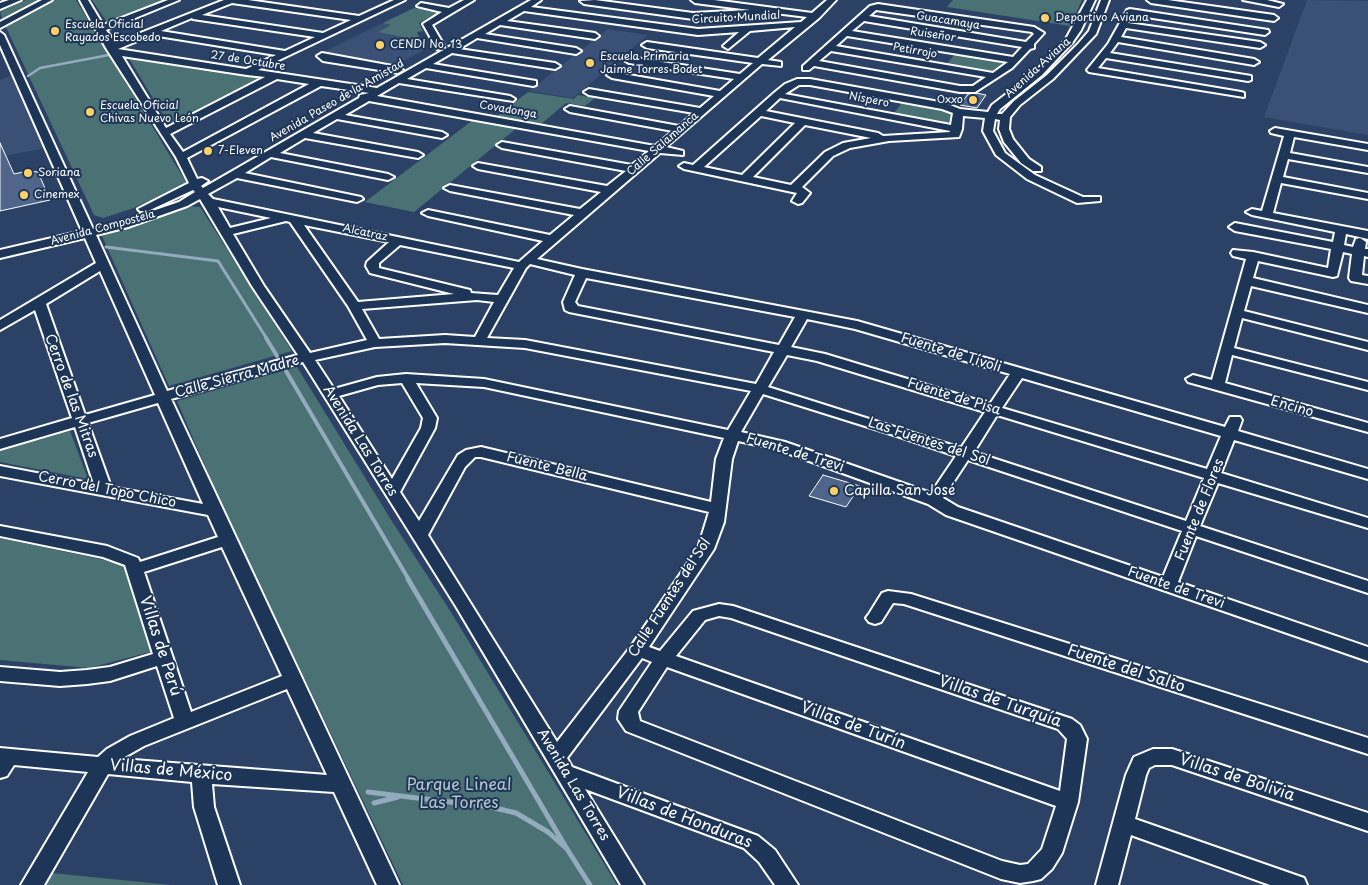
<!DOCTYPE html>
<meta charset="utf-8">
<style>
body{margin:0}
canvas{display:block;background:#2b4266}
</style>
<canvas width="1368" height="885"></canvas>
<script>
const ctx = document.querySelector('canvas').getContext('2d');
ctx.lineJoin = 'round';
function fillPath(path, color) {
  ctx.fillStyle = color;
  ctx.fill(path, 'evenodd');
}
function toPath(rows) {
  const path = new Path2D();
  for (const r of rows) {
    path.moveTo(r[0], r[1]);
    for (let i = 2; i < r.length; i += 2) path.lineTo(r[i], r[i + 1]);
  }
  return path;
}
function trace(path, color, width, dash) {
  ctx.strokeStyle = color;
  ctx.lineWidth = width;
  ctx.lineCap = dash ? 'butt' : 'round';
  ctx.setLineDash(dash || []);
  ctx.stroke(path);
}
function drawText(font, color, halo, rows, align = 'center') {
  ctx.font = font + ' "Playpen Sans",sans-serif';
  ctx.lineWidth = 4;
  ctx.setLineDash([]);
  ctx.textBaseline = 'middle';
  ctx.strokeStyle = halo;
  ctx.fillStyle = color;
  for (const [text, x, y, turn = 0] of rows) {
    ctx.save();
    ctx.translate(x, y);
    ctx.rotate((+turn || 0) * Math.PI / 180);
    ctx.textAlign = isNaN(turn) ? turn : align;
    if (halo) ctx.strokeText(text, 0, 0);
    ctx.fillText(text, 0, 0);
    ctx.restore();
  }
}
fillPath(toPath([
 [1307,0,1368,1,1368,135,1264,117],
 [383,23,391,25,379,32,421,41,426,49,394,66,330,57,332,54,323,52],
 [608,29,648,35,573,98,529,91],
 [12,75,45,148,0,157,0,80]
]), '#3a5074');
fillPath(toPath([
 [26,0,41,0,2,19,0,9],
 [54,0,76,0,187,184,131,209,103,218,94,215,5,25],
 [92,0,168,0,107,22],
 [953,0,1082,0,1070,26,947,7],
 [414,8,439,12,419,23,423,31,417,32,421,41,378,32,391,25,383,23],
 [955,54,985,59,987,57,1007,62,993,71,947,64],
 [128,57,263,77,264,79,175,125,170,126],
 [528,92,574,99,578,95,595,98,585,106,566,103,541,124,496,117],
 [902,103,935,108,936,106,953,111,950,122,944,122,894,113],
 [473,120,518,127,414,212,365,202],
 [187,206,200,207,292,351,169,386,102,236,171,213],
 [297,367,393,523,449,609,617,885,403,885,220,501,177,401],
 [70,431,88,479,0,462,0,451],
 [0,538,123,564,154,651,89,668,0,660],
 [52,873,171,885,45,885]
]), '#4a7174');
trace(toPath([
 [28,76,40,68,109,55]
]), '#94aabd', 2.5);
trace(toPath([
 [106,247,218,261,267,339]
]), '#94aabd', 3);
trace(toPath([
 [266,338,277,356],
 [286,371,409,580]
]), '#94aabd', 4);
trace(toPath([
 [408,579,567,849],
 [368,792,491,807,516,813,548,832,567,849,590,885],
 [374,803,398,797]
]), '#94aabd', 5);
const building = toPath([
 [976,93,986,95,977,108,960,105,968,94,976,93],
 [0,143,14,174,28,171,38,172,50,200,0,211,0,143],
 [823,475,860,486,846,507,809,496,823,475]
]);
fillPath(building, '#4f658a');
trace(building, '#fff', 1);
const minor = toPath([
 [9,0,21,0,0,9,0,3,9,0],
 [42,0,52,0,0,28,0,22,42,0],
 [80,0,88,0,103,25,168,0,179,0,106,30,115,43,224,0,248,0,359,16,394,0,405,0,258,70,377,88,531,0,541,0,531,7,698,29,801,22,807,17,775,13,693,19,584,4,580,1,595,0,693,13,750,10,695,3,691,0,714,0,812,13,827,0,836,0,819,18,768,60,781,62,781,66,762,64,666,147,683,151,683,155,660,153,537,259,582,269,857,321,1225,427,1230,417,1240,417,1242,420,1238,431,1368,469,1368,479,1234,440,1221,473,1368,518,1368,528,1218,483,1200,526,1368,581,1368,593,1196,536,1178,582,1368,647,1368,661,946,515,928,504,776,449,738,441,732,459,724,522,714,549,649,647,660,651,693,611,719,604,733,606,1072,719,1080,725,1087,739,1078,802,1062,853,1052,869,1041,879,1033,881,1020,883,1001,879,626,731,618,719,619,711,652,662,642,658,567,758,572,767,758,836,775,850,798,885,775,885,759,862,744,848,585,789,644,885,621,885,457,608,303,362,171,399,399,885,377,885,334,792,212,784,214,807,240,885,218,885,194,807,192,782,108,774,44,885,21,885,88,772,14,765,7,776,0,778,0,748,98,757,107,749,130,736,174,718,157,666,110,681,87,684,60,686,0,681,0,667,60,672,87,670,110,667,153,654,125,565,103,557,0,536,0,526,107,546,138,558,140,562,218,537,208,515,0,476,0,466,94,484,75,427,0,449,0,439,72,418,35,310,0,330,0,320,96,263,85,238,0,258,0,250,82,231,0,45,0,32,4,35,93,229,120,222,179,202,195,192,193,190,148,211,140,211,138,209,189,183,176,157,106,48,80,0],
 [232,3,351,20,323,33,202,15,232,3],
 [524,11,698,35,739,32,723,46,728,49,750,31,795,27,758,58,647,42,642,45,647,48,753,63,740,74,629,57,624,60,629,63,734,79,720,91,612,72,607,75,612,78,714,96,700,108,589,89,584,92,589,95,694,113,679,126,570,106,565,109,570,112,673,131,655,146,377,96,399,83,513,101,515,99,510,96,407,79,426,68,533,86,536,85,536,81,433,64,452,53,555,69,560,66,555,63,459,49,477,38,576,54,581,51,576,48,485,34,500,25,595,39,599,36,595,33,507,21,524,11],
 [192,18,193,19,315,37,285,51,161,31,192,18],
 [152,35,276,55,246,69,118,49,152,35],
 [122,56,247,75,265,77,166,128,122,56],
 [277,79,309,84,183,152,170,134,277,79],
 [321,86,369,93,360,95,359,98,203,188,201,186,208,181,202,178,197,179,187,158,321,86],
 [369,101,649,151,632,165,502,142,497,145,502,148,626,171,607,186,478,163,473,166,478,169,601,192,580,209,450,185,444,188,450,191,574,215,550,235,428,210,422,213,428,216,543,241,519,262,213,199,208,194,237,178,357,202,363,199,361,197,245,173,271,157,388,180,394,177,388,174,280,153,305,138,418,158,423,155,418,152,313,133,337,119,442,138,447,135,442,132,345,115,369,101],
 [200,199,252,286,298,355,167,391,96,235,128,227,187,206,200,199],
 [218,207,271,218,230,228,218,207],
 [286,221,290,222,348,306,367,340,310,353,264,286,233,234,286,221],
 [304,225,389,242,367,262,366,266,370,273,454,294,358,302,304,225],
 [400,245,514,268,498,295,471,293,470,290,379,268,379,263,400,245],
 [530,264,575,275,563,302,565,310,569,312,774,352,756,384,525,340,487,338,526,268,530,264],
 [100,271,155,395,85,415,46,304,100,271],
 [586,278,795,317,779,345,578,306,575,302,586,278],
 [477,300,494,302,475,337,445,335,379,339,362,309,477,300],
 [807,319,855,329,1010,374,990,404,825,354,791,347,807,319],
 [445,343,525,348,751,391,728,430,484,379,406,374,377,377,334,389,315,360,375,347,445,343],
 [787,355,817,361,985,412,961,448,768,387,787,355],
 [1022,378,1221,436,1207,469,1002,408,1022,378],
 [402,383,423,418,421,428,392,479,339,396,378,385,402,383],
 [416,383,484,387,724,438,716,459,711,502,481,447,466,450,458,455,419,521,400,492,435,428,437,418,416,383],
 [763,394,897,436,956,456,931,493,785,442,741,432,763,394],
 [158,403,203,504,111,487,88,423,158,403],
 [997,415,1204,478,1186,521,974,452,997,415],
 [475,457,481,457,709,512,698,548,632,645,557,742,428,535,465,467,475,457],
 [968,460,1182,531,1163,577,958,507,943,498,968,460],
 [222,547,282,676,191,712,144,572,222,547],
 [719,616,731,618,1058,729,1067,739,1060,791,676,656,705,620,719,616],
 [667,667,1056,806,1042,849,1028,864,1020,865,1002,861,640,721,638,712,667,667],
 [287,689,327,775,121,759,144,746,287,689],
 [464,0,474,0,432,25,445,47,437,49,423,24,442,12,417,6,421,3,449,8,464,0],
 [1087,0,1095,0,1081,30,1072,43,1042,75,1000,109,997,114,1002,114,1014,101,1047,75,1078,44,1089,31,1101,0,1109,0,1096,34,1053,79,1020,105,1010,117,1009,129,1013,139,1029,159,1041,167,1041,171,1033,171,1021,163,1004,142,999,129,1000,120,995,119,993,131,1005,153,1035,175,1083,197,1100,197,1100,201,1077,203,1027,179,996,155,983,131,985,118,963,116,962,129,959,137,889,141,850,148,833,156,802,187,810,193,802,203,798,204,792,201,797,193,684,169,679,166,684,163,693,165,774,93,785,84,797,79,810,79,945,103,960,109,988,112,992,105,1036,71,1066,39,1087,0],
 [799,85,810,85,942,109,953,113,951,125,785,94,799,85],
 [780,98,950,131,950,132,883,136,878,133,766,111,780,98],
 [761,116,795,123,742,175,704,167,761,116],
 [805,125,871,138,843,143,825,152,791,185,753,177,805,125],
 [1147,0,1168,0,1274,15,1278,18,1274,21,1151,3,1147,0],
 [1243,0,1267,0,1283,4,1279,7,1243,0],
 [878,4,1034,27,1044,33,1034,44,1034,48,1030,49,1012,68,975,92,960,92,814,66,809,70,803,70,803,66,870,6,878,4],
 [876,10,1032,32,1034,34,1026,42,869,16,876,10],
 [864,21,1022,47,1013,57,852,31,864,21],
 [847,36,1008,62,993,73,836,46,847,36],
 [831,51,986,77,973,86,960,86,819,61,831,51],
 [1130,9,1268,30,1269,32,1265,35,1133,15,1128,23,1260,42,1265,45,1260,48,1126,28,1121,37,1254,59,1259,62,1254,65,1118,42,1110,53,1251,76,1251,80,1248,81,1106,58,1098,68,1241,92,1244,93,1244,97,1089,72,1087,70,1108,44,1127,10,1130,9],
 [322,53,398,67,403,70,398,73,323,61,317,56,322,53],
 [1275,128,1368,144,1368,150,1294,137,1290,153,1368,167,1368,173,1288,159,1283,177,1368,193,1368,199,1281,183,1273,213,1368,231,1368,239,1346,234,1344,245,1353,247,1356,239,1360,238,1366,242,1365,249,1368,249,1368,257,1364,256,1362,275,1368,276,1368,284,1351,281,1349,278,1352,254,1343,252,1337,276,1333,277,1258,261,1253,278,1368,305,1368,313,1251,286,1244,311,1368,342,1368,350,1242,318,1234,348,1368,382,1368,390,1232,355,1225,383,1368,423,1368,432,1188,382,1186,379,1193,375,1212,380,1246,259,1233,256,1231,253,1233,250,1253,252,1328,268,1331,249,1235,231,1229,227,1235,223,1333,242,1335,232,1252,215,1246,212,1252,209,1262,211,1284,136,1271,133,1270,131,1275,128],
 [888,591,911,594,1368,738,1368,754,904,604,893,603,881,622,875,624,869,622,866,618,869,614,882,593,888,591],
 [1153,749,1172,749,1368,813,1368,831,1172,765,1155,765,1149,768,1146,775,1135,819,1304,878,1307,885,1270,885,1131,835,1118,885,1096,885,1126,775,1134,757,1153,749]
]);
trace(minor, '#fff', 4);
fillPath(minor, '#1d3557');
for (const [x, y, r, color] of [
 [1045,18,5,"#ffd166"],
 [55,31,5,"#ffd166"],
 [380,45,5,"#ffd166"],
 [590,63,5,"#ffd166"],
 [973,100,5,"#ffd166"],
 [90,112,5,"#ffd166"],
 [208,151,5,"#ffd166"],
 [28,173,5,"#ffd166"],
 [24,195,5,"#ffd166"],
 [834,491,5,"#ffd166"]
]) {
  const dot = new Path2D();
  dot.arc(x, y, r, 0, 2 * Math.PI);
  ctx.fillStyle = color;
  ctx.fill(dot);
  trace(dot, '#1d3557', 2);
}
drawText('11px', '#fff', '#1d3557', [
 ["Circuito Mundial",736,18,-3],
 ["Guacamaya",948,21,9],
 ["Ruiseñor",933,35,9],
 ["Petirrojo",915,51,10],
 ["27 de Octubre",248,61,9],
 ["Avenida Aviana",1038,68,-42],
 ["Níspero",869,100,11],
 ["Avenida Paseo de la Amistad",337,101,-30],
 ["Covadonga",508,110,10],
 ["Calle Salamanca",663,144,-41],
 ["Avenida Compostela",103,228,-15],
 ["Alcatraz",365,233,12]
]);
drawText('11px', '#fff', '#1d3557', [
 ["Deportivo Aviana",1055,18],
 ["Escuela Oficial",65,25],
 ["Rayados Escobedo",65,38],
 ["CENDI No. 13",390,45],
 ["Escuela Primaria",600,57],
 ["Jaime Torres Bodet",600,70],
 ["Oxxo",963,100,"right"],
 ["Escuela Oficial",100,106],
 ["Chivas Nuevo León",100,119],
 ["7-Eleven",218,151],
 ["Soriana",38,173],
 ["Cinemex",34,195]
], 'left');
drawText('14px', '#fff', '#1d3557', [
 ["Fuente de Tívoli",951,353,17],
 ["Calle Sierra Madre",237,377,-15],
 ["Cerro de las Mitras",71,396,70],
 ["Fuente de Pisa",954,397,17],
 ["Encino",1292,407,16],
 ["Avenida Las Torres",360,441,58],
 ["Las Fuentes del Sol",929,442,18],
 ["Fuente de Trevi",795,453,17],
 ["Fuente Bella",547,467,14],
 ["Cerro del Topo Chico",107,490,11],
 ["Fuente de Flores",1200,510,-68],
 ["Fuente de Trevi",1176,588,19],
 ["Calle Fuentes del Sol",670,598,-57],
 ["Avenida Las Torres",573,785,59]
]);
drawText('14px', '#fff', '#1d3557', [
 ["Capilla San José",844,491]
], 'left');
drawText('16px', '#fff', '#1d3557', [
 ["Villas de Perú",160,646,72],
 ["Fuente del Salto",1126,669,18],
 ["Villas de Turquía",1000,702,19],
 ["Villas de Turín",853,726,20],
 ["Villas de México",171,771,5],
 ["Villas de Bolivia",1237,778,18],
 ["Villas de Honduras",684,818,21]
]);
drawText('16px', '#b7c6c7', '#1d3557', [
 ["Parque Lineal",459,786],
 ["Las Torres",459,804]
]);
</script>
